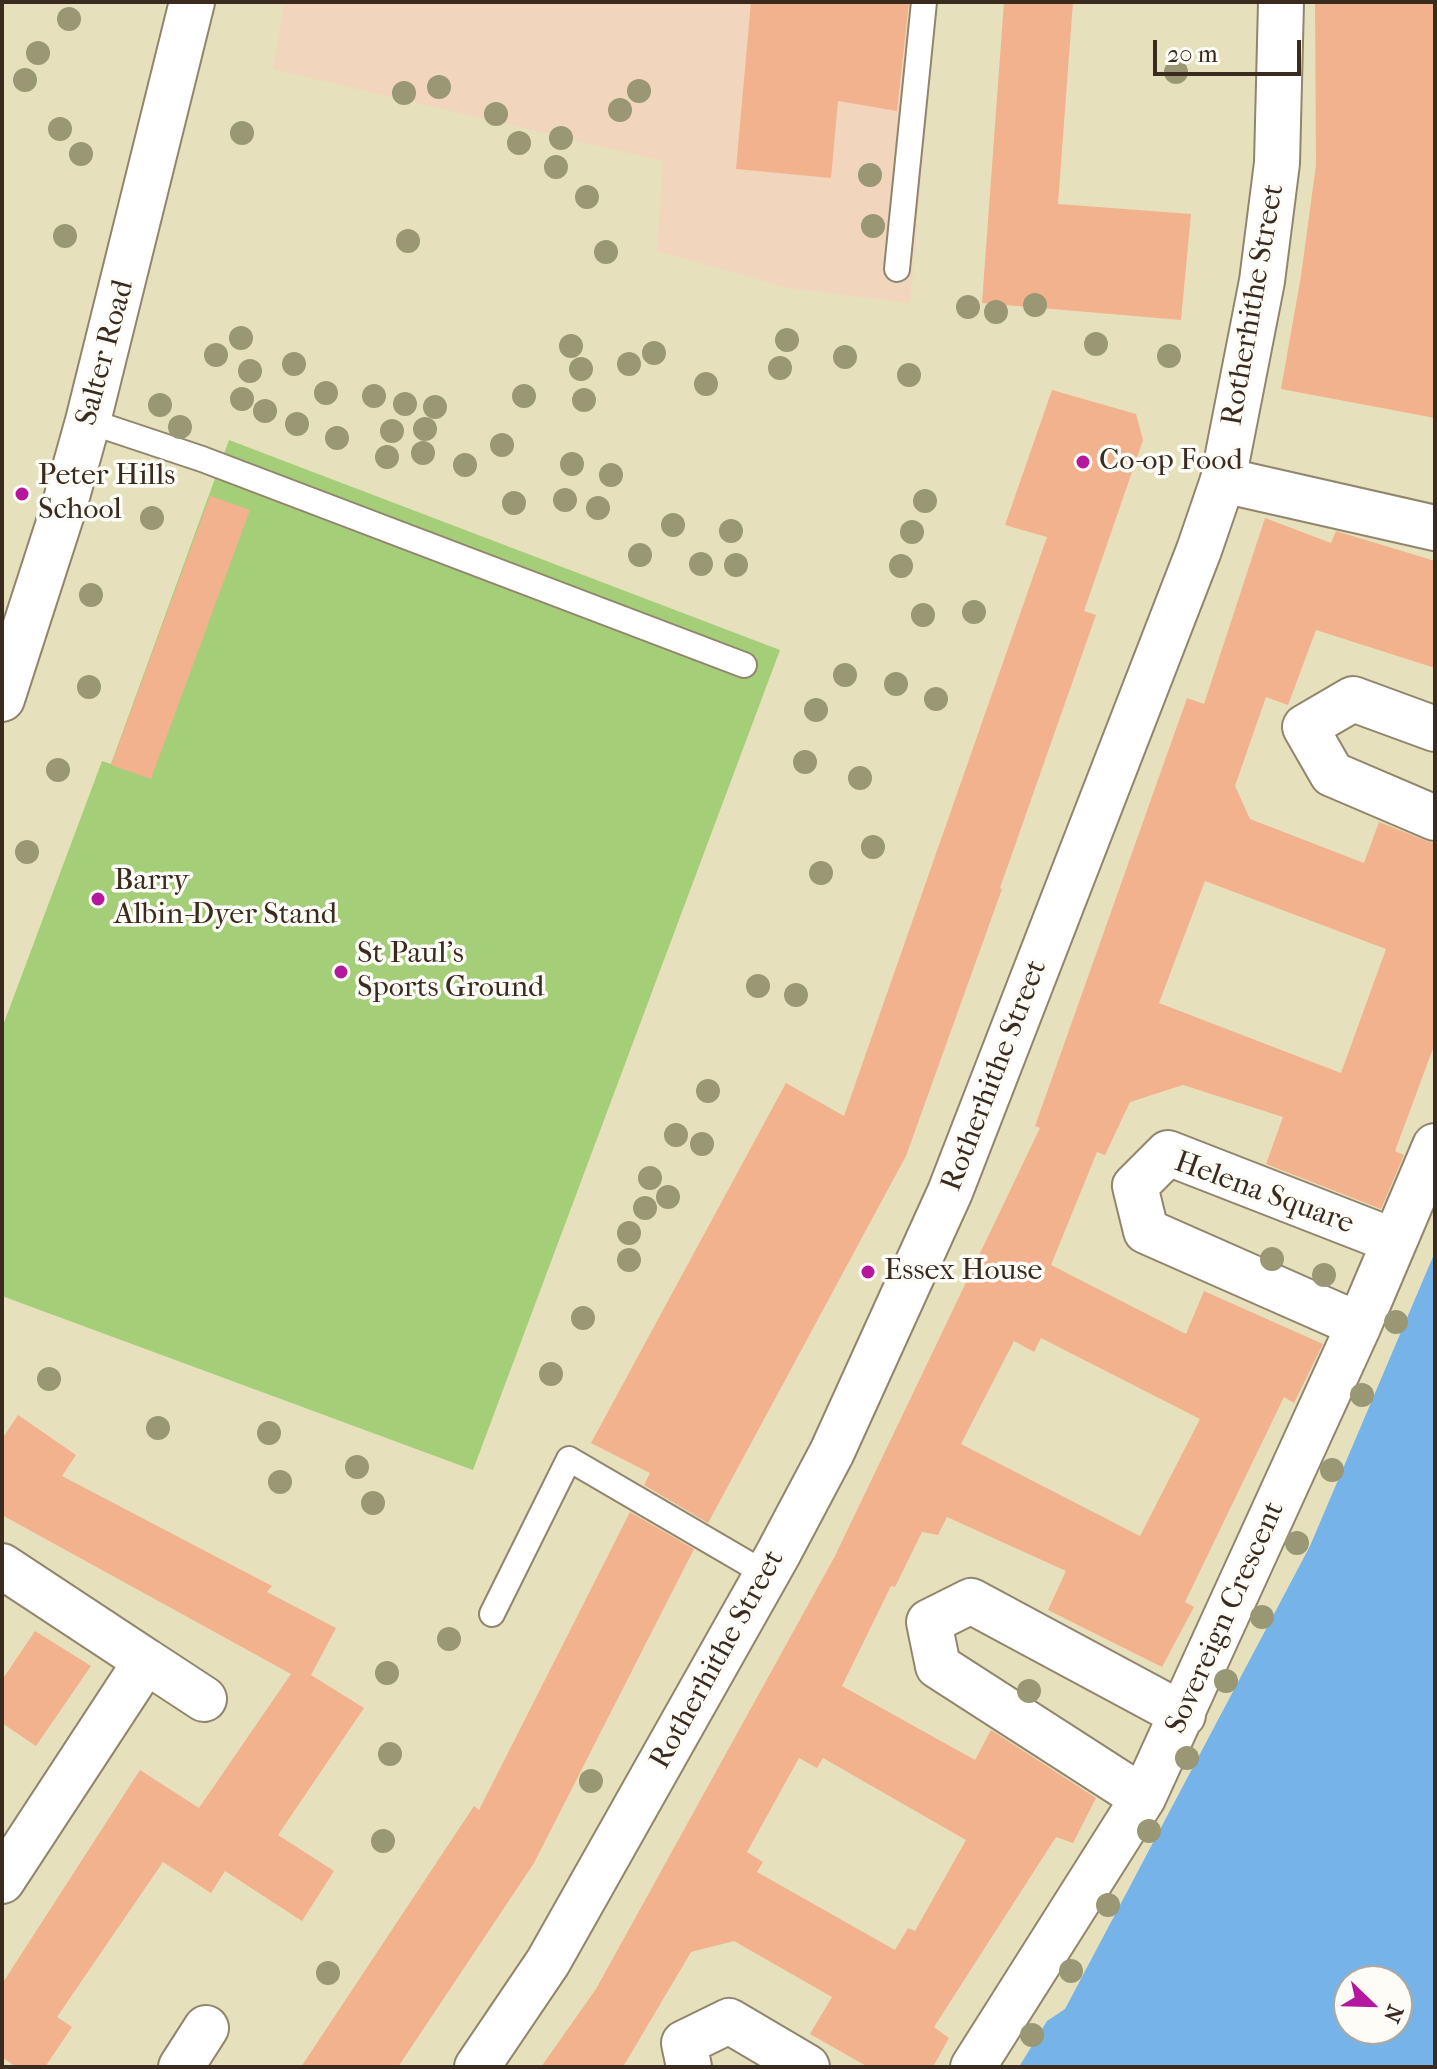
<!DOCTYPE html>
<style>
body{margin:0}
#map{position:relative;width:1437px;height:2069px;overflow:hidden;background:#e7e0bc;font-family:"IM FELL French Canon",serif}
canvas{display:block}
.frame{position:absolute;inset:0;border:4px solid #3b2a1e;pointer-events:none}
.north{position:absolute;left:1333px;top:1965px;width:80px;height:80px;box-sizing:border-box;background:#fdfcf7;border:2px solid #afa8a0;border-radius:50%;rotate:113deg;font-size:22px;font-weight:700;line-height:32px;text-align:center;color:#3b2a1e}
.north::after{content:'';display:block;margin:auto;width:28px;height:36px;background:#b5179e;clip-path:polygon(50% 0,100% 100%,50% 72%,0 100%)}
.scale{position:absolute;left:1153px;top:40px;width:148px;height:36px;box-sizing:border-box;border:4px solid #3b2a1e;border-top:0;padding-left:10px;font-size:24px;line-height:28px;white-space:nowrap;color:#3b2a1e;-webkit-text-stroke:6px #fdfcf7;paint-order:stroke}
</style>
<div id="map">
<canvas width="1437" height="2069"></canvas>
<div class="frame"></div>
<div class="north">N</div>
<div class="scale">20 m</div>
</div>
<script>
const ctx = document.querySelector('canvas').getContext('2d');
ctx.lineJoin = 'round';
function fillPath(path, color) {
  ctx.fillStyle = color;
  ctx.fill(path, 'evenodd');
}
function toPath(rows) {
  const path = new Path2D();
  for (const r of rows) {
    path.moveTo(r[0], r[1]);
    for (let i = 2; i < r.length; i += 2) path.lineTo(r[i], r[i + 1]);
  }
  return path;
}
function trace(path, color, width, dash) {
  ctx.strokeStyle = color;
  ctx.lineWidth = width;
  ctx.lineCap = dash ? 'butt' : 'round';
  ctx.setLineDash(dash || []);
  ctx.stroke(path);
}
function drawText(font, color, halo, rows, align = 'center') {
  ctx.font = font + ' "IM FELL French Canon",serif';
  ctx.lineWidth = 7;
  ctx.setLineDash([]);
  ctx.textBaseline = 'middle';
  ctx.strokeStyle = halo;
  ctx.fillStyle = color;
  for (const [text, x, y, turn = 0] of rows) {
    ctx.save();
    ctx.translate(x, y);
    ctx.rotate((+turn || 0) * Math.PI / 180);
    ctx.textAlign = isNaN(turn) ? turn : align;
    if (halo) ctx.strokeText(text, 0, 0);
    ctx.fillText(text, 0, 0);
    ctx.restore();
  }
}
fillPath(toPath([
 [285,2,937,2,910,303,788,288,657,251,663,161,273,69]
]), '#f1d5bd');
fillPath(toPath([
 [229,440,780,650,473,1470,2,1296,2,1028,102,761,111,764]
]), '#a5ce79');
fillPath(toPath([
 [1435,1252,1435,2067,1019,2067,1047,2021,1065,2009,1310,1546],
 [1349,1981,1397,1981,1397,2029,1349,2029]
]), '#76b3e8');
fillPath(toPath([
 [751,2,909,2,897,111,838,101,831,178,736,169],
 [1004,2,1073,2,1058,204,1191,214,1181,320,982,303],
 [1315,2,1435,2,1435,418,1281,389,1301,276,1316,165],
 [1052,390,1136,414,1143,440,1084,611,1096,615,1000,888,1002,889,906,1156,708,1523,644,1485,650,1473,591,1443,786,1083,844,1116,1047,537,1005,525],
 [210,496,250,510,151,779,111,765],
 [1265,518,1331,543,1336,531,1435,561,1435,668,1316,630,1288,705,1266,697,1235,786,1250,819,1364,863,1379,822,1435,844,1435,1043,1395,1151,1404,1155,1381,1209,1266,1164,1283,1117,1183,1085,1130,1102,1105,1155,1097,1152,1051,1265,1186,1334,1204,1291,1323,1344,1294,1403,1284,1397,1185,1602,1194,1607,1162,1667,1048,1610,1066,1571,947,1517,938,1535,922,1532,895,1587,891,1586,842,1686,975,1760,991,1730,1096,1798,1073,1843,1056,1837,934,2027,949,2038,933,2067,868,2067,810,2034,832,1997,734,1941,691,1952,623,2067,541,2067,596,1989,835,1556,1040,1128,1035,1126,1187,698,1204,704],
 [1205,881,1386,949,1341,1073,1159,1003],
 [1041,1338,1200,1419,1140,1536,961,1444,1014,1341,1034,1352],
 [799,1758,817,1768,823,1758,966,1840,915,1931,908,1928,895,1950,757,1872,763,1862,747,1852],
 [18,1415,76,1455,62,1476,272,1586,267,1592,336,1628,311,1675,364,1708,278,1835,334,1871,302,1921,225,1871,211,1893,163,1862,57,2017,72,2027,45,2067,16,2067,2,2057,2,1984,140,1770,199,1808,291,1674,2,1515,2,1439],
 [630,1512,694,1549,534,1863,398,2067,301,2067,474,1806,479,1810],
 [35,1631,91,1666,36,1746,2,1723,2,1680]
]), '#f2b28d');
const service = toPath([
 [897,269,924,2],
 [88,421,202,459,744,665],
 [492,1614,569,1459,766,1574]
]);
const minor = toPath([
 [1223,480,1435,528],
 [1435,729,1353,699,1305,727,1332,774,1435,818],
 [1359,1325,1146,1231,1135,1186,1168,1153,1394,1241],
 [2,1566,146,1661,2,1881],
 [146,1661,204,1699],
 [1143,1798,938,1666,929,1622,971,1601,1183,1715],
 [181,2067,206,2028],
 [689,2067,684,2043,729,2021,807,2067],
 [973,2067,1143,1798,1359,1325,1435,1146]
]);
const tertiary = toPath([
 [477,2067,548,1962,778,1554,832,1452,950,1192,1199,550,1223,480,1262,281,1277,163,1281,2]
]);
const secondary = toPath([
 [2,699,64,507,88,421,192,2]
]);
trace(service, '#91856d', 28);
trace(minor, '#91856d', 48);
trace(tertiary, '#91856d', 48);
trace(secondary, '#91856d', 48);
trace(service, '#fff', 24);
trace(minor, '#fff', 44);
trace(tertiary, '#fff', 44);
trace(secondary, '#fff', 44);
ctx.fillStyle = '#9a9774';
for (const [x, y] of [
 [69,19],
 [38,53],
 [1176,72],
 [25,80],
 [439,87],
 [639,91],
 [404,93],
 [620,110],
 [496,114],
 [60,129],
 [242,133],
 [561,138],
 [519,143],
 [81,154],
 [556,167],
 [870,175],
 [587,197],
 [873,226],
 [65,236],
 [408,241],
 [606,252],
 [1035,305],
 [968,307],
 [996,312],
 [241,338],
 [787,340],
 [1096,344],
 [571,346],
 [654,353],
 [216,355],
 [1169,356],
 [845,357],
 [294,364],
 [629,364],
 [780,368],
 [581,369],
 [250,371],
 [909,375],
 [706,384],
 [326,393],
 [374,396],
 [524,396],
 [242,399],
 [584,400],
 [405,404],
 [160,405],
 [435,407],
 [265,411],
 [297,424],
 [180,427],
 [425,429],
 [392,431],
 [337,438],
 [502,445],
 [423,453],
 [387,457],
 [572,464],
 [465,465],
 [611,475],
 [565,500],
 [925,501],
 [514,503],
 [598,508],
 [152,518],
 [673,525],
 [731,531],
 [912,532],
 [640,555],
 [701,564],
 [736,565],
 [901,566],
 [91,595],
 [974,612],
 [923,615],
 [845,675],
 [896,684],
 [89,687],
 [936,699],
 [816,710],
 [805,762],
 [58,770],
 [860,778],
 [873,847],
 [27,852],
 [821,873],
 [758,986],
 [796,995],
 [708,1091],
 [676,1135],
 [702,1144],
 [650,1178],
 [668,1197],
 [645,1208],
 [629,1233],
 [1272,1259],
 [629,1260],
 [1324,1275],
 [583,1318],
 [1396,1322],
 [551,1374],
 [49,1379],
 [1362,1395],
 [158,1428],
 [269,1433],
 [357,1467],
 [1332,1470],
 [280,1482],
 [373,1503],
 [1297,1543],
 [1262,1617],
 [449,1639],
 [387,1673],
 [1226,1681],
 [1029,1691],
 [390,1754],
 [1187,1758],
 [591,1781],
 [1149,1831],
 [383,1841],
 [1108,1905],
 [1071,1971],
 [328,1973],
 [1032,2035]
]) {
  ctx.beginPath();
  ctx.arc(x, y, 12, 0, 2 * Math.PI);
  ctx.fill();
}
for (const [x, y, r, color] of [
 [1083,462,8,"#b5179e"],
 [22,494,8,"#b5179e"],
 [98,899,8,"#b5179e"],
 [341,972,8,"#b5179e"],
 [868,1272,8,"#b5179e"]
]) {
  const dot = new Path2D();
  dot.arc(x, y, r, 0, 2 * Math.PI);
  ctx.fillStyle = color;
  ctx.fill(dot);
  trace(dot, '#fdfcf7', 3);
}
drawText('30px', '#3b2a1e', '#fdfcf7', [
 ["Rotherhithe Street",1254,305,-80],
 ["Salter Road",106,353,-75],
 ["Rotherhithe Street",995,1076,-69],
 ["Helena Square",1264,1194,20],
 ["Sovereign Crescent",1226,1618,-66],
 ["Rotherhithe Street",718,1660,-61]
]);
drawText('30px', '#3b2a1e', '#fdfcf7', [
 ["Co-op Food",1099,462],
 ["Peter Hills",38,477],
 ["School",38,511],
 ["Barry",114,882],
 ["Albin-Dyer Stand",114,916],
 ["St Paul's",357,955],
 ["Sports Ground",357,989],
 ["Essex House",884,1272]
], 'left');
</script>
